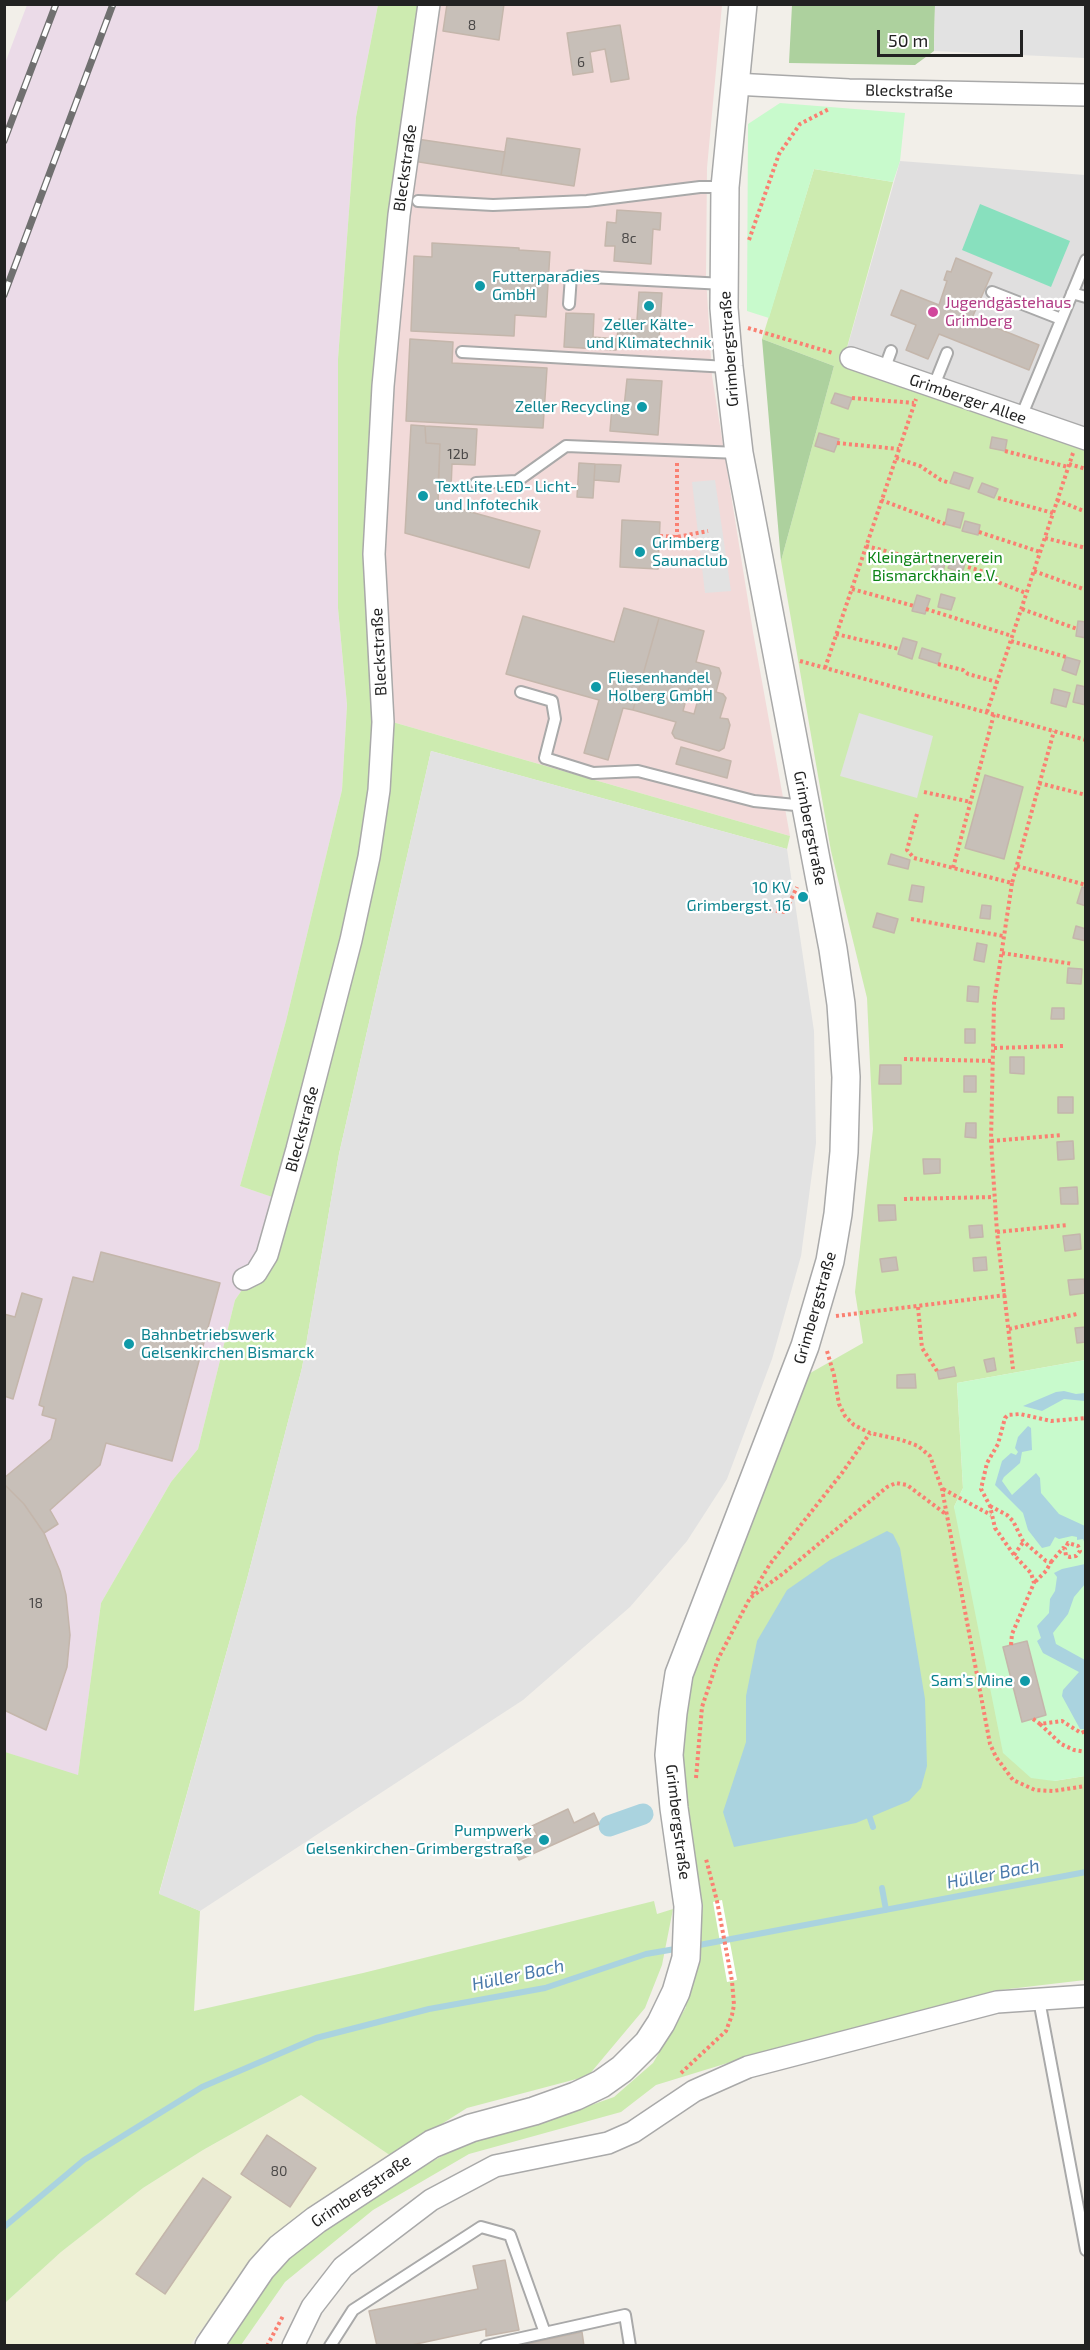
<!DOCTYPE html>
<meta charset="utf-8">
<style>
body{margin:0}
#map{position:relative;width:1090px;height:2350px;overflow:hidden;background:#f2efe9;font-family:"Exo 2",sans-serif}
canvas{display:block}
.frame{position:absolute;inset:0;border:6px solid #222;pointer-events:none}
.scale{position:absolute;left:877px;top:30px;width:146px;height:27px;box-sizing:border-box;border:3px solid #222;border-top:0;padding-left:8px;font-size:18px;line-height:21px;white-space:nowrap;color:#222;-webkit-text-stroke:4px #fff;paint-order:stroke}
</style>
<div id="map">
<canvas width="1090" height="2350"></canvas>
<div class="frame"></div>
<div class="scale">50 m</div>
</div>
<script>
const ctx = document.querySelector('canvas').getContext('2d');
ctx.lineJoin = 'round';
function fillPath(path, color) {
  ctx.fillStyle = color;
  ctx.fill(path, 'evenodd');
}
function toPath(rows) {
  const path = new Path2D();
  for (const r of rows) {
    path.moveTo(r[0], r[1]);
    for (let i = 2; i < r.length; i += 2) path.lineTo(r[i], r[i + 1]);
  }
  return path;
}
function trace(path, color, width, dash) {
  ctx.strokeStyle = color;
  ctx.lineWidth = width;
  ctx.lineCap = dash ? 'butt' : 'round';
  ctx.setLineDash(dash || []);
  ctx.stroke(path);
}
function drawText(font, color, halo, rows, align = 'center') {
  ctx.font = font + ' "Exo 2",sans-serif';
  ctx.lineWidth = 4.5;
  ctx.setLineDash([]);
  ctx.textBaseline = 'middle';
  ctx.strokeStyle = halo;
  ctx.fillStyle = color;
  for (const [text, x, y, turn = 0] of rows) {
    ctx.save();
    ctx.translate(x, y);
    ctx.rotate((+turn || 0) * Math.PI / 180);
    ctx.textAlign = isNaN(turn) ? turn : align;
    if (halo) ctx.strokeText(text, 0, 0);
    ctx.fillText(text, 0, 0);
    ctx.restore();
  }
}
fillPath(toPath([
 [900,161,1085,175,1085,436,846,352]
]), '#e0dfdf');
fillPath(toPath([
 [430,5,722,5,707,168,706,277,712,376,753,632,790,836,389,721,380,555,388,387]
]), '#f2dad9');
fillPath(toPath([
 [27,5,378,5,356,117,338,359,338,608,347,705,342,790,286,1021,240,1186,279,1199,255,1271,235,1300,198,1449,171,1482,101,1603,78,1776,4,1752,4,66]
]), '#ebdbe8');
fillPath(toPath([
 [301,2095,391,2156,252,2263,190,2345,5,2346,5,2303,61,2252,143,2188,203,2150]
]), '#eef0d5');
fillPath(toPath([
 [378,5,428,5,379,383,389,721,790,836,787,849,431,751,339,1154,302,1368,247,1579,159,1893,200,1911,194,2011,363,1973,654,1901,657,1914,673,1909,662,1965,645,2008,588,2076,467,2108,391,2156,301,2095,203,2150,143,2188,61,2252,5,2303,5,1752,78,1775,101,1603,171,1482,198,1449,235,1300,255,1271,278,1199,240,1186,286,1021,342,790,347,705,338,608,338,359,356,117],
 [814,169,893,182,846,351,1085,443,1085,1360,957,1383,963,1488,954,1507,1054,1781,1085,1776,1085,1980,1000,1990,731,2062,656,2085,621,2112,469,2154,373,2210,285,2282,241,2345,222,2345,219,2343,299,2245,380,2190,466,2143,532,2126,614,2097,653,2063,686,2007,683,1993,680,1755,688,1673,805,1376,863,1343,855,1292,873,1129,867,998,831,851,781,561,834,366,762,339]
]), '#cdebb0');
fillPath(toPath([
 [792,5,935,5,934,51,915,65,789,63],
 [762,339,834,366,781,561]
]), '#add19e');
fillPath(toPath([
 [780,103,905,113,900,161,893,182,814,169,769,318,747,311,748,124],
 [1085,1360,1085,1776,1054,1781,1031,1778,1003,1753,954,1507,963,1488,957,1383]
]), '#c8facc');
fillPath(toPath([
 [980,204,1070,241,1051,287,962,250]
]), '#88e0be');
fillPath(toPath([
 [935,5,1085,5,1085,58,934,51],
 [715,480,731,591,705,593,692,482],
 [859,713,933,736,917,798,840,776],
 [431,751,787,849,814,1031,816,1143,801,1256,772,1359,727,1479,687,1541,630,1607,523,1700,200,1911,159,1894,247,1579,302,1368,339,1154]
]), '#e2e2e2');
fillPath(toPath([
 [1064,1391,1076,1394,1085,1393,1085,1401,1064,1399,1042,1411,1023,1406,1056,1392],
 [1028,1426,1031,1428,1032,1450,1022,1452,1020,1463,1004,1477,1002,1481,1012,1495,1036,1473,1040,1478,1041,1493,1059,1514,1085,1526,1085,1544,1083,1539,1077,1540,1077,1537,1072,1536,1059,1539,1055,1537,1050,1546,1042,1548,1028,1530,1023,1513,995,1485,1002,1461,1011,1453,1016,1455,1018,1452,1015,1448,1018,1437],
 [887,1531,893,1534,900,1548,925,1699,927,1766,921,1788,909,1801,856,1823,734,1847,723,1812,746,1742,746,1696,757,1641,787,1590,830,1560],
 [1085,1562,1085,1584,1074,1597,1068,1614,1053,1633,1056,1644,1085,1660,1085,1729,1080,1729,1062,1696,1063,1690,1079,1672,1043,1653,1037,1641,1041,1638,1037,1626,1049,1613,1050,1599,1055,1591,1057,1577,1054,1573,1062,1569,1085,1564]
]), '#aad3df');
fillPath(toPath([
 [722,1900,737,1980,727,1982,713,1902]
]), '#fff');
trace(toPath([
 [868,1812,873,1827],
 [882,1888,886,1910],
 [694,1946,1086,1872],
 [4,2227,84,2160,202,2087,316,2038,429,2009,545,1988,646,1954,681,1948]
]), '#aad3df', 6);
trace(toPath([
 [609,1826,643,1814]
]), '#aad3df', 21);
const building = toPath([
 [447,4,504,4,499,40,443,31,447,4],
 [620,25,629,79,611,82,605,49,590,52,593,72,573,75,567,33,620,25],
 [507,138,580,149,574,186,501,175,507,138],
 [417,139,505,152,501,175,413,161,417,139],
 [617,210,661,213,660,230,653,229,651,264,614,261,615,246,605,246,607,222,616,223,617,210],
 [432,243,519,248,519,250,550,252,546,317,515,315,514,336,411,331,414,256,432,257,432,243],
 [956,258,992,273,972,318,1039,345,1029,370,939,334,928,359,906,350,916,325,891,315,901,290,939,305,947,281,944,280,947,271,951,272,956,258],
 [639,292,662,293,659,341,617,339,619,319,637,320,639,292],
 [566,313,594,314,593,337,617,339,616,350,564,347,566,313],
 [410,339,453,342,452,363,547,368,543,428,406,421,410,339],
 [627,379,662,381,658,435,610,431,612,406,624,407,627,379],
 [835,393,852,398,848,409,831,403,835,393],
 [411,425,425,426,426,443,440,444,438,503,540,531,529,568,405,533,411,425],
 [425,426,477,429,475,465,452,464,451,489,438,488,440,444,426,443,425,426],
 [819,433,839,439,834,452,815,446,819,433],
 [992,437,1007,440,1005,451,990,448,992,437],
 [579,463,595,464,593,498,577,497,579,463],
 [595,464,621,465,619,482,594,480,595,464],
 [954,472,973,478,969,489,950,483,954,472],
 [982,483,998,489,994,498,978,492,982,483],
 [948,509,964,513,960,528,945,524,948,509],
 [622,520,660,522,658,569,620,567,622,520],
 [965,521,980,525,978,535,962,531,965,521],
 [953,556,966,561,962,573,948,568,953,556],
 [934,560,945,563,942,577,930,574,934,560],
 [941,594,955,598,951,610,938,607,941,594],
 [917,595,930,599,925,614,912,611,917,595],
 [624,608,659,618,633,710,623,708,608,760,584,753,599,700,506,674,523,616,614,642,624,608],
 [659,618,704,631,696,662,719,668,721,673,716,692,723,694,726,698,720,718,728,719,730,725,724,748,719,751,675,738,672,733,676,722,633,710,659,618],
 [689,688,700,692,694,714,683,711,689,688],
 [1078,621,1086,622,1086,638,1076,636,1078,621],
 [903,638,917,642,912,659,898,654,903,638],
 [922,648,941,654,938,664,919,658,922,648],
 [1066,657,1080,661,1076,675,1062,670,1066,657],
 [1077,685,1086,687,1086,705,1073,702,1077,685],
 [1054,689,1070,693,1066,707,1051,703,1054,689],
 [681,747,731,761,727,778,676,764,681,747],
 [985,775,1023,787,1004,859,965,848,985,775],
 [891,854,910,860,908,869,888,864,891,854],
 [912,885,924,887,922,902,909,900,912,885],
 [1082,887,1086,888,1086,906,1077,903,1082,887],
 [982,905,991,906,990,919,980,918,982,905],
 [877,913,898,919,894,933,873,927,877,913],
 [1076,926,1086,929,1086,941,1073,938,1076,926],
 [977,943,987,945,984,962,974,960,977,943],
 [1068,968,1082,969,1081,984,1067,983,1068,968],
 [968,986,979,987,978,1002,967,1001,968,986],
 [1052,1008,1064,1008,1064,1019,1051,1019,1052,1008],
 [965,1029,975,1029,975,1043,965,1043,965,1029],
 [1010,1057,1024,1057,1024,1074,1010,1073,1010,1057],
 [880,1065,901,1065,901,1084,879,1084,880,1065],
 [964,1076,976,1076,976,1092,964,1092,964,1076],
 [1058,1097,1073,1097,1073,1113,1058,1113,1058,1097],
 [966,1123,976,1123,976,1138,965,1137,966,1123],
 [1073,1141,1074,1159,1058,1160,1057,1142,1073,1141],
 [923,1159,940,1159,940,1173,924,1174,923,1159],
 [1077,1187,1078,1204,1061,1204,1060,1188,1077,1187],
 [878,1205,895,1205,896,1220,879,1221,878,1205],
 [982,1225,983,1237,970,1238,969,1226,982,1225],
 [1080,1234,1081,1249,1065,1251,1063,1236,1080,1234],
 [101,1252,220,1283,172,1461,106,1443,100,1465,50,1510,58,1524,44,1533,24,1504,4,1484,4,1478,51,1439,56,1419,42,1415,44,1407,39,1405,73,1277,93,1282,101,1252],
 [896,1257,898,1270,882,1272,880,1259,896,1257],
 [986,1257,987,1270,974,1271,973,1258,986,1257],
 [1084,1279,1085,1293,1070,1295,1068,1280,1084,1279],
 [22,1293,42,1299,13,1399,4,1396,4,1314,15,1317,22,1293],
 [1086,1327,1086,1342,1077,1343,1075,1328,1086,1327],
 [994,1358,996,1370,987,1372,984,1360,994,1358],
 [954,1367,956,1376,939,1379,937,1371,954,1367],
 [915,1374,916,1388,897,1388,897,1375,915,1374],
 [4,1484,24,1504,44,1533,60,1571,66,1595,70,1635,67,1667,46,1730,4,1710,4,1484],
 [1027,1641,1046,1715,1022,1722,1003,1647,1027,1641],
 [568,1809,574,1823,594,1813,599,1824,519,1860,512,1846,537,1835,532,1826,568,1809],
 [267,2135,316,2168,290,2207,241,2174,267,2135],
 [203,2178,231,2197,165,2294,136,2274,203,2178],
 [505,2260,519,2330,486,2336,486,2329,407,2346,377,2346,369,2311,478,2289,473,2266,505,2260],
 [582,2332,584,2346,516,2346,582,2332]
]);
fillPath(building, '#c7bfb8');
trace(building, '#c4b6ab', 1.5);
const service = toPath([
 [418,201,493,205,587,201,700,187,725,187],
 [992,292,1061,319],
 [1072,293,1086,297],
 [569,304,571,276,724,284],
 [462,352,728,367],
 [884,370,891,351],
 [933,388,947,353],
 [1021,417,1086,260],
 [476,483,517,481,566,446,739,453],
 [521,692,552,701,555,719,545,758,593,773,638,771,754,801,806,806],
 [1039,2000,1086,2250],
 [330,2346,353,2310,481,2227,510,2235,545,2333],
 [486,2346,625,2315,630,2346]
]);
const minor = toPath([
 [734,84,849,90,1086,95],
 [851,358,1086,439],
 [244,1279,256,1273,267,1255,297,1149,351,940,369,857,379,790,383,722,374,554,383,386,399,215,429,4],
 [293,2346,312,2307,343,2267,431,2200,495,2166,608,2143,633,2132,694,2091,748,2067,997,2002,1086,1996]
]);
const tertiary = toPath([
 [209,2346,261,2269,280,2248,316,2220,432,2144,471,2128,534,2111,576,2096,601,2084,622,2069,648,2043,661,2023,676,1992,686,1958,688,1906,674,1808,669,1755,673,1713,679,1674,805,1346,830,1261,838,1214,844,1152,846,1077,841,1004,833,949,739,453,729,367,724,308,725,187,743,4]
]);
trace(service, '#a9a9a9', 14);
trace(minor, '#a9a9a9', 24);
trace(tertiary, '#a9a9a9', 30);
trace(toPath([
 [749,240,779,154,800,124,829,109],
 [748,328,833,353],
 [852,398,914,403],
 [837,443,899,449],
 [1005,451,1068,467],
 [896,458,920,466,941,480,950,483],
 [677,463,677,537],
 [1069,464,1086,469],
 [998,498,1053,513],
 [881,500,945,524],
 [1057,500,1086,512],
 [979,532,1040,552],
 [660,536,677,537,708,531],
 [1045,538,1086,548],
 [866,546,933,563],
 [968,567,994,575,1000,583,1026,593],
 [1034,571,1086,590],
 [852,589,914,606],
 [926,609,1012,636],
 [1022,609,1077,629],
 [836,634,899,649],
 [1011,641,1066,657],
 [800,661,1086,740],
 [938,664,963,670,968,674,997,682],
 [825,668,916,399],
 [987,712,1073,453],
 [1039,783,1086,795],
 [924,792,971,802],
 [917,814,907,850,914,858,1012,883,1054,731],
 [1017,866,1086,885],
 [953,868,994,714],
 [1012,883,994,1003,991,1141,997,1232,1013,1369],
 [770,910,785,912,797,887],
 [911,919,1003,936],
 [1002,953,1073,964],
 [994,1048,1063,1046],
 [904,1059,994,1061],
 [991,1141,1062,1135],
 [904,1199,994,1197],
 [997,1232,1068,1225],
 [918,1307,922,1348,937,1371],
 [836,1316,1006,1295],
 [1009,1329,1077,1314],
 [827,1351,834,1375,839,1404,845,1416,854,1425,870,1433,902,1440,918,1446,930,1456,942,1489,990,1744,996,1757,1013,1780,1035,1790,1053,1791,1086,1786],
 [943,1489,991,1515],
 [990,1506,1007,1515,1013,1521,1023,1541,1046,1561,1051,1562,1046,1571,1034,1583],
 [1014,1555,1024,1541],
 [1051,1562,1063,1548,1065,1549,1066,1556,1070,1557,1076,1556,1080,1551,1078,1546,1068,1543,1065,1549],
 [752,1594,770,1564,842,1473,870,1433],
 [1011,1645,1012,1634,1034,1583,1031,1573,1014,1555,995,1528,990,1506,981,1489,987,1463,998,1444,1005,1418,1008,1415,1020,1414,1051,1421,1086,1418],
 [1033,1719,1040,1724,1062,1721,1081,1733,1086,1731],
 [1040,1724,1061,1744,1074,1750,1086,1752],
 [696,1778,702,1707,718,1659,750,1598,785,1572,887,1487,896,1483,907,1485,947,1515],
 [681,2073,726,2031,732,2015,734,2005,732,1981,717,1901,706,1859],
 [267,2346,283,2316]
]), '#fa8072', 4, [3, 3]);
trace(service, '#fff', 10);
trace(minor, '#fff', 21);
trace(tertiary, '#fff', 27);
const rail = toPath([
 [4,141,56,4],
 [4,295,113,4]
]);
trace(rail, '#707070', 7);
trace(rail, '#fff', 4.5, [14]);
for (const [x, y, r, color] of [
 [480,286,6,"#0f9aa8"],
 [649,306,6,"#0f9aa8"],
 [933,312,6,"#d1479c"],
 [642,407,6,"#0f9aa8"],
 [423,496,6,"#0f9aa8"],
 [640,552,6,"#0f9aa8"],
 [596,687,6,"#0f9aa8"],
 [803,897,6,"#0f9aa8"],
 [129,1344,6,"#0f9aa8"],
 [1025,1681,6,"#0f9aa8"],
 [544,1840,6,"#0f9aa8"]
]) {
  const dot = new Path2D();
  dot.arc(x, y, r, 0, 2 * Math.PI);
  ctx.fillStyle = color;
  ctx.fill(dot);
  trace(dot, '#fff', 2);
}
drawText('14px', '#4b4948', null, [
 ["8",472,25],
 ["6",581,62],
 ["8c",629,238],
 ["12b",458,454],
 ["18",36,1603],
 ["80",279,2171]
]);
drawText('16px', '#222', '#fff', [
 ["Bleckstraße",909,91,1],
 ["Bleckstraße",405,168,-82],
 ["Grimbergstraße",729,349,-94],
 ["Grimberger Allee",968,399,19],
 ["Bleckstraße",379,652,-93],
 ["Grimbergstraße",810,828,79],
 ["Bleckstraße",302,1129,-75],
 ["Grimbergstraße",815,1308,-74],
 ["Grimbergstraße",678,1822,83],
 ["Grimbergstraße",361,2191,-34]
]);
drawText('16px', '#0d838f', '#fff', [
 ["Futterparadies",492,277],
 ["GmbH",492,295],
 ["Zeller Kälte-",649,325,"center"],
 ["und Klimatechnik",649,343,"center"],
 ["Zeller Recycling",630,407,"right"],
 ["TextLite LED- Licht-",435,487],
 ["und Infotechik",435,505],
 ["Grimberg",652,543],
 ["Saunaclub",652,561],
 ["Fliesenhandel",608,678],
 ["Holberg GmbH",608,696],
 ["10 KV",791,888,"right"],
 ["Grimbergst. 16",791,906,"right"],
 ["Bahnbetriebswerk",141,1335],
 ["Gelsenkirchen Bismarck",141,1353],
 ["Sam’s Mine",1013,1681,"right"],
 ["Pumpwerk",532,1831,"right"],
 ["Gelsenkirchen-Grimbergstraße",532,1849,"right"]
], 'left');
drawText('16px', '#b23c85', '#fff', [
 ["Jugendgästehaus",945,303],
 ["Grimberg",945,321]
], 'left');
drawText('16px', '#0c8416', '#fff', [
 ["Kleingärtnerverein",935,558],
 ["Bismarckhain e.V.",935,576]
]);
drawText('italic 18px', '#4a7aab', '#fff', [
 ["Hüller Bach",993,1874,-11],
 ["Hüller Bach",518,1975,-12]
]);
</script>
